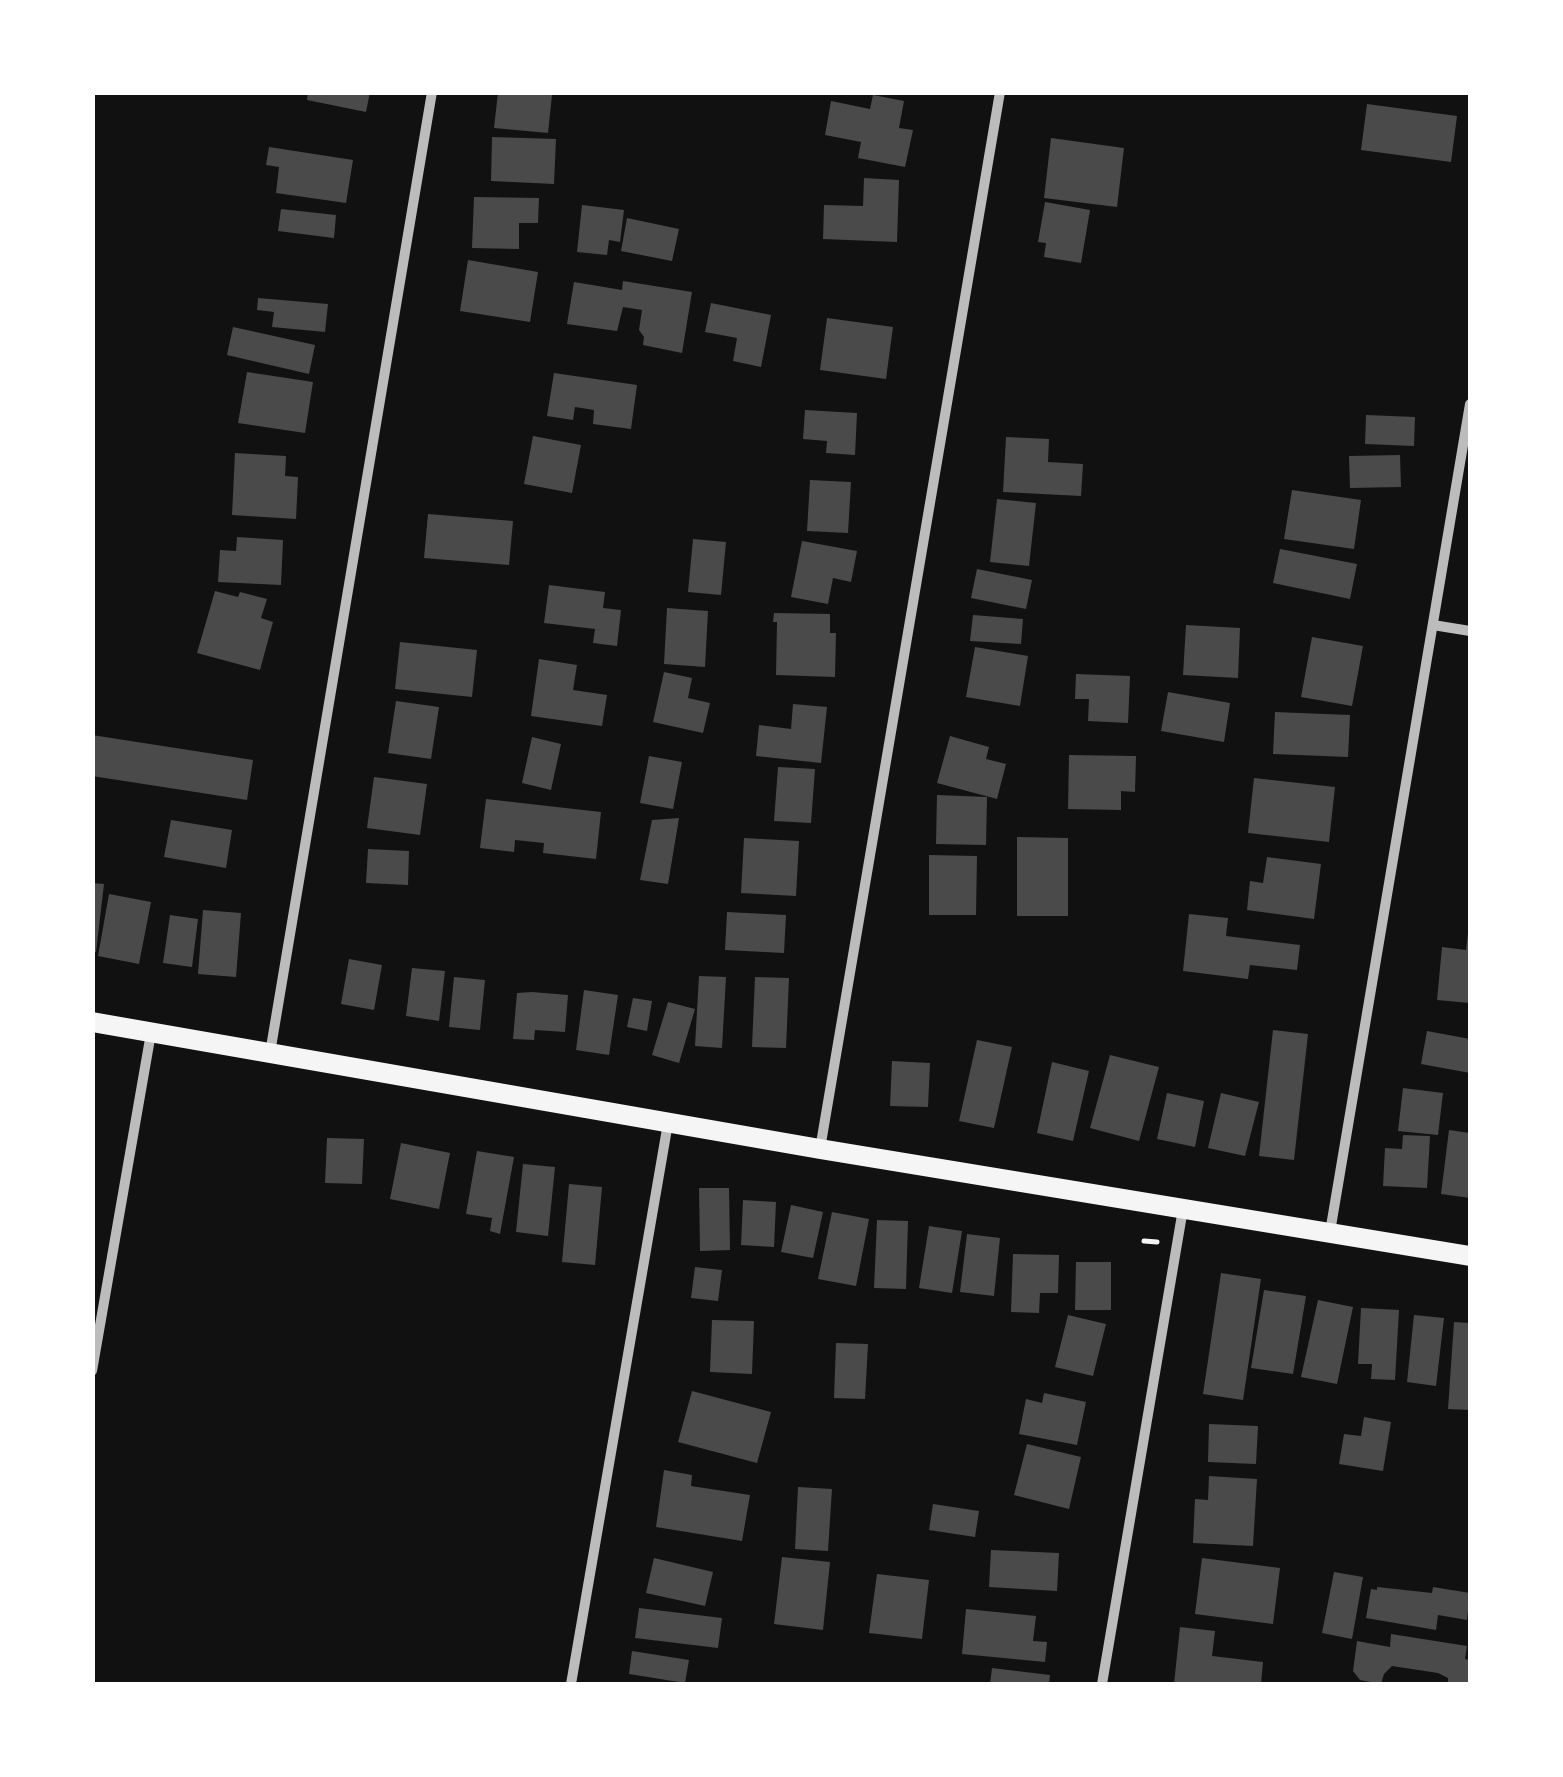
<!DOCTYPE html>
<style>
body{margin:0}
#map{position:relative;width:1563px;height:1777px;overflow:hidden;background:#111;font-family:Overpass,sans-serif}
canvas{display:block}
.frame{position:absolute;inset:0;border:95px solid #fff;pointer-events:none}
</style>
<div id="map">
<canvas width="1563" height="1777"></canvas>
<div class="frame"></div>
</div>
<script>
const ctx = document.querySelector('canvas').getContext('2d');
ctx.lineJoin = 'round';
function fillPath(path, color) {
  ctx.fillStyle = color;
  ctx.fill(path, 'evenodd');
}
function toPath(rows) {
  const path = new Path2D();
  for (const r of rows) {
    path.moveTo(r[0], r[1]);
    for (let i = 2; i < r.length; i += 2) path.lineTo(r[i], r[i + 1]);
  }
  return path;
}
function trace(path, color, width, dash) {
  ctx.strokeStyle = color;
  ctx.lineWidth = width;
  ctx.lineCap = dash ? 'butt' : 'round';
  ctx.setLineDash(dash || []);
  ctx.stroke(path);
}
fillPath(toPath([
 [308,92,370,92,366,112,307,100],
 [498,92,552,95,548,133,494,128],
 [873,95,904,101,899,128,913,130,905,167,858,158,861,142,825,135,831,101,870,109],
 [1367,104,1457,116,1451,162,1361,150],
 [492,137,556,139,554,184,491,181],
 [1051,138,1124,148,1117,207,1044,198],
 [269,147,353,160,346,203,276,193,279,167,266,165],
 [864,178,899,180,897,242,823,239,824,205,863,206],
 [474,197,539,198,538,223,519,223,519,249,472,248],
 [1045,202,1090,210,1081,263,1044,257,1046,243,1038,242],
 [582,205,624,210,620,242,609,240,607,255,577,252],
 [281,209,336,215,334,238,278,231],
 [627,218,679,229,672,261,621,251],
 [468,260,538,272,530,322,460,311],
 [623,281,692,292,682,353,643,345,644,337,639,330,642,310,623,307,617,331,567,324,574,282,622,290],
 [258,298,328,304,325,332,272,327,274,312,257,310],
 [711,303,771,315,761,367,733,361,737,338,705,332],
 [827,318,893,327,886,379,820,370],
 [233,327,315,345,309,374,227,355],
 [247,372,313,382,305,433,238,423],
 [554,373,637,385,631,429,593,424,594,410,575,407,573,420,547,416],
 [805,410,857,413,855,455,826,453,827,441,803,439],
 [1366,415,1415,417,1414,446,1365,444],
 [533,436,581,445,572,493,524,484],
 [1006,437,1049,439,1048,462,1083,464,1081,496,1003,492],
 [235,453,286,456,285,476,298,477,296,519,232,515],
 [1400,455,1401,487,1350,488,1349,456],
 [810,480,851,482,848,533,807,531],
 [1292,490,1361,500,1354,549,1284,539],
 [997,499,1036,503,1029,566,990,562],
 [428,514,513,521,509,565,424,558],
 [237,537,283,540,281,585,218,582,220,550,236,551],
 [693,539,726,542,721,595,688,592],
 [802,541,857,551,851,582,833,578,828,604,791,597],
 [1280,549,1357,564,1350,599,1273,583],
 [977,569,1032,580,1026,609,971,598],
 [549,585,605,592,603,608,621,610,617,646,593,643,595,629,544,623],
 [215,591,238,597,240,592,267,599,261,618,273,622,260,670,197,653],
 [667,608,708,611,705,667,664,664],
 [774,613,830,614,830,633,836,633,835,677,776,675,777,622,773,622],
 [973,615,1023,619,1021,644,970,641],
 [1186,625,1240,628,1238,678,1183,675],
 [1312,637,1363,646,1352,706,1301,697],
 [400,642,477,650,472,697,395,689],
 [975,647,1028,656,1020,706,966,697],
 [539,659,577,665,573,690,607,695,602,726,531,716],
 [664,672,692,678,688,698,710,703,703,733,653,722],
 [1076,674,1130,676,1128,723,1088,721,1089,699,1075,699],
 [1168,692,1230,703,1224,742,1161,731],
 [396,701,439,707,431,759,388,753],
 [793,704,827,707,821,763,756,756,759,725,791,729],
 [1275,712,1350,715,1348,757,1273,754],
 [92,735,253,760,247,800,92,776],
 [950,736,989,747,986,759,1006,764,997,799,937,783],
 [532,737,561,744,551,790,522,783],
 [1069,755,1136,756,1135,792,1121,791,1121,810,1068,809],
 [649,756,682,762,673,809,640,803],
 [778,767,815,769,811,823,774,821],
 [374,777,427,784,420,835,367,828],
 [1254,778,1335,787,1329,842,1248,833],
 [937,795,987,797,986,845,936,844],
 [486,799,601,812,596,859,543,853,544,843,515,840,514,852,480,848],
 [679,818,668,884,640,880,652,820],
 [171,820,232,830,226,868,164,857],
 [1017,837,1068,838,1068,916,1017,916],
 [744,838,799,841,796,896,741,893],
 [368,849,409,851,408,885,366,883],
 [929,855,977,856,976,915,929,915],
 [1267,857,1321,864,1314,919,1247,910,1250,881,1263,883],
 [92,883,104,884,96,952,92,952],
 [109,894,151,902,139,964,98,956],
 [203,910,241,913,236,977,198,974],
 [727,912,786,915,784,953,725,950],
 [1189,914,1228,918,1226,936,1300,945,1297,970,1250,965,1248,979,1183,971],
 [170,915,198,919,192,967,163,963],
 [1468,933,1470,1003,1437,1000,1442,947,1466,950],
 [349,959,382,965,374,1010,341,1004],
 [412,968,445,971,439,1021,406,1016],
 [699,976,726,977,722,1048,695,1046],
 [454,977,485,980,480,1030,449,1027],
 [755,977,789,978,786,1048,752,1047],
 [584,990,618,995,609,1055,576,1050],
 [532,992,568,995,565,1032,535,1030,534,1040,513,1039,517,993],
 [633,998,652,1001,647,1031,627,1027],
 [668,1002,695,1009,679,1063,652,1055],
 [1273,1030,1308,1034,1294,1160,1259,1156],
 [1427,1031,1470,1039,1470,1073,1421,1064],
 [977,1040,1012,1047,994,1128,959,1121],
 [1110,1055,1159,1067,1139,1141,1090,1128],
 [892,1061,930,1063,928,1107,890,1106],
 [1052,1062,1089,1071,1073,1141,1037,1133],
 [1403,1088,1443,1093,1438,1135,1398,1131],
 [1167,1093,1204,1101,1195,1147,1157,1139],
 [1221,1093,1259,1102,1245,1156,1208,1148],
 [1449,1130,1470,1133,1470,1198,1441,1194],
 [1403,1135,1430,1136,1427,1188,1383,1186,1385,1148,1402,1149],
 [327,1138,364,1139,362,1184,325,1183],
 [401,1143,450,1153,439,1209,390,1199],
 [477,1151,514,1157,500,1234,490,1231,492,1218,466,1214],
 [523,1164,555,1167,548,1236,516,1232],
 [569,1184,602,1187,595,1265,562,1262],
 [699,1188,729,1188,730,1250,700,1251],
 [743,1200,776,1202,774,1247,741,1245],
 [791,1205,823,1212,813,1258,781,1252],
 [832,1212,869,1219,856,1286,818,1279],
 [877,1220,908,1221,906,1289,874,1288],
 [929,1226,962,1231,952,1293,919,1288],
 [967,1234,1000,1238,994,1296,960,1292],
 [1013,1254,1059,1255,1058,1293,1040,1293,1039,1313,1011,1312],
 [1076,1262,1111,1262,1111,1310,1075,1310],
 [695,1267,722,1270,718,1301,691,1298],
 [1221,1273,1261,1279,1243,1400,1203,1394],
 [1264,1290,1306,1296,1293,1374,1251,1368],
 [1318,1300,1353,1307,1337,1384,1301,1377],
 [1361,1308,1399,1310,1395,1380,1371,1379,1372,1364,1358,1364],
 [1068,1315,1106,1324,1093,1376,1055,1367],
 [1414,1315,1444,1318,1436,1386,1407,1382],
 [712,1320,754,1321,752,1374,710,1372],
 [1454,1322,1470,1323,1470,1410,1448,1409],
 [836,1343,868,1344,865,1399,834,1398],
 [692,1391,771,1412,757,1463,678,1442],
 [1044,1393,1086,1402,1077,1445,1019,1434,1026,1399,1042,1403],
 [1364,1417,1391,1422,1383,1471,1339,1464,1344,1434,1361,1436],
 [1209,1424,1258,1426,1256,1464,1208,1462],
 [1027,1444,1081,1457,1069,1509,1014,1495],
 [664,1470,692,1475,691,1486,750,1495,742,1541,656,1527],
 [1209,1476,1257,1479,1253,1546,1193,1543,1195,1499,1208,1500],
 [798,1487,832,1489,828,1551,795,1549],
 [933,1504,979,1511,975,1537,929,1530],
 [991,1550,1059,1553,1057,1591,989,1587],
 [782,1557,830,1562,823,1630,774,1624],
 [654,1558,713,1572,705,1606,646,1593],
 [1202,1558,1280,1568,1273,1624,1195,1614],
 [1334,1572,1363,1577,1352,1639,1322,1633],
 [877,1574,929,1580,922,1639,869,1633],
 [1377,1587,1432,1593,1433,1587,1470,1593,1467,1620,1438,1615,1436,1630,1366,1618,1371,1589,1377,1590],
 [639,1608,722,1618,718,1648,635,1638],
 [966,1609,1036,1616,1033,1641,1047,1642,1045,1662,962,1654],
 [1180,1627,1215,1631,1212,1656,1263,1662,1261,1684,1174,1684],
 [1391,1634,1467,1646,1465,1659,1470,1660,1470,1684,1448,1684,1448,1678,1438,1673,1392,1666,1384,1674,1381,1684,1360,1680,1353,1671,1357,1641,1390,1647],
 [632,1651,689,1660,685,1683,629,1674],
 [992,1668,1050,1675,1049,1684,990,1684]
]), '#4a4a4a');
trace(toPath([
 [1144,1241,1157,1242]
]), '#f5f5f5', 5);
trace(toPath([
 [1433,625,1470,631],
 [270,1053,432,92],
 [820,1149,1000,92],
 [1330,1232,1470,404],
 [92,1371,151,1033],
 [571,1684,668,1123],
 [1102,1684,1183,1209]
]), '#bcbcbc', 10);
trace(toPath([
 [92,1022,820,1149,1470,1256]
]), '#f5f5f5', 20);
</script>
